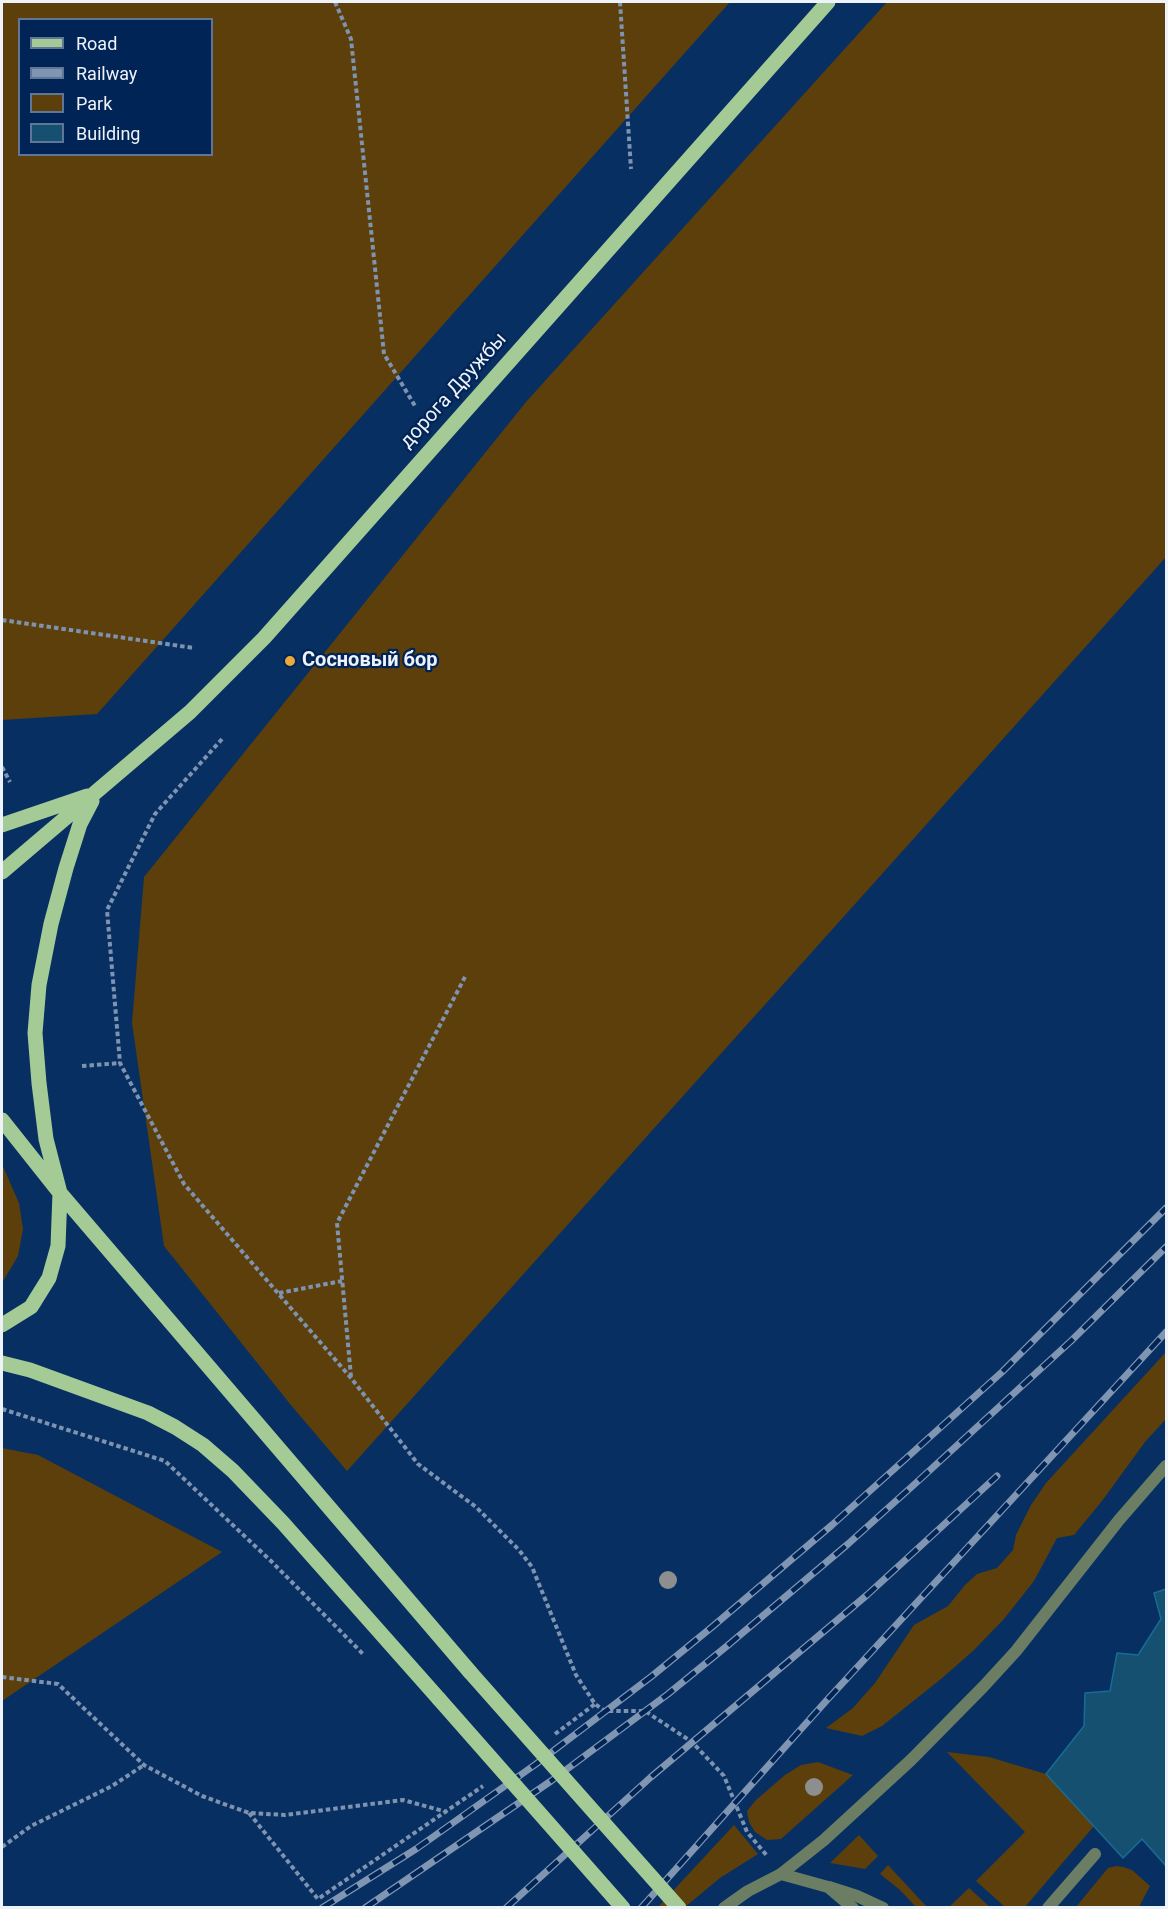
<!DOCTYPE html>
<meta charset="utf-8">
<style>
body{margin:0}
#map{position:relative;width:1168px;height:1909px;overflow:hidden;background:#072f62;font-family:Roboto,sans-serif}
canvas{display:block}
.frame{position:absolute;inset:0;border:3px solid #eef2f9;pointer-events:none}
.legend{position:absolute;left:18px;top:18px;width:195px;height:138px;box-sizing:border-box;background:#002456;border:2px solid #5f7697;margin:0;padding:8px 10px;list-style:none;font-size:18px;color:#eef2f9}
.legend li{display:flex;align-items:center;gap:12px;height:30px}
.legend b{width:30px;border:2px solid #5f7697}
</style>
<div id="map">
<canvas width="1168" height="1909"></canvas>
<div class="frame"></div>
<ul class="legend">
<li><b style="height:8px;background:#a4cb95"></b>Road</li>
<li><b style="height:8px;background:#7f95b1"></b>Railway</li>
<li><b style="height:16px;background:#5c3f0b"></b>Park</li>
<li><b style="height:16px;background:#165070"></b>Building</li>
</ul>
</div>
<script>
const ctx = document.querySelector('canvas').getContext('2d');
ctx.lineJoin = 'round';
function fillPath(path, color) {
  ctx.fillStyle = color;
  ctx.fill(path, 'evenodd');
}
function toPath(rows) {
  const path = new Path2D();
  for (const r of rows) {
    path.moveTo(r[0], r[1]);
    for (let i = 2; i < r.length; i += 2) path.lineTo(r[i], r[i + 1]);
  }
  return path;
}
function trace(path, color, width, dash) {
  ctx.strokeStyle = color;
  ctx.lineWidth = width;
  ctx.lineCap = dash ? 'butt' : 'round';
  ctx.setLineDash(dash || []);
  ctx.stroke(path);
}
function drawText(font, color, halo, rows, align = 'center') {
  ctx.font = font + ' Roboto,sans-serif';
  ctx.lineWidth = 4.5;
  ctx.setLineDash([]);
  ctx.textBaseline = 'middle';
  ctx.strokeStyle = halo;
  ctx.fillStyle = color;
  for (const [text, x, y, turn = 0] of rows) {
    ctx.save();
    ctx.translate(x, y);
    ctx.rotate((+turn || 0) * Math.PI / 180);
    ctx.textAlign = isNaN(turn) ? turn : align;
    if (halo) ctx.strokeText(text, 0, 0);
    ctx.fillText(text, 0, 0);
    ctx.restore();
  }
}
fillPath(toPath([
 [2,2,730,2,97,714,2,720],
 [20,20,212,20,212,154,20,154],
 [887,2,1166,2,1166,557,347,1471,290,1404,164,1246,132,1023,144,877,526,402],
 [2,1164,19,1203,23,1229,18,1256,2,1283],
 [1166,1352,1166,1419,1145,1442,1102,1501,1074,1535,1057,1538,1034,1581,1004,1619,973,1651,941,1679,882,1726,862,1736,826,1728,853,1708,875,1683,914,1625,948,1606,965,1585,977,1574,997,1568,1013,1550,1016,1535,1031,1505,1046,1483],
 [2,1448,38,1455,222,1552,2,1701],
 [947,1752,989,1757,1046,1774,1094,1826,1025,1907,1005,1907,976,1881,1025,1832],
 [818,1762,853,1775,781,1839,767,1840,755,1832,749,1822,747,1811,756,1800,785,1775,801,1765],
 [734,1825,758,1854,720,1878,685,1907,657,1908],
 [859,1835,878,1856,865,1869,830,1863],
 [888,1865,927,1907,916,1907,900,1890,880,1874],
 [1116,1866,1123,1867,1132,1870,1150,1886,1139,1907,1076,1907,1108,1868],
 [969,1888,990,1907,949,1907]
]), '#5c3f0b');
const building = toPath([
 [1166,1589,1166,1866,1142,1839,1123,1858,1046,1774,1084,1726,1085,1693,1110,1691,1117,1653,1138,1655,1161,1619,1154,1593,1166,1589]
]);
fillPath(building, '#165070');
trace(building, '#186b95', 1.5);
trace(toPath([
 [335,2,351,39,384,354,415,406],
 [620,2,631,169],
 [2,620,194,648],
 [222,739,155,814,107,910,120,1063,184,1184,351,1378,418,1464,476,1507,519,1550,532,1567,576,1675,595,1704,605,1711,645,1711,692,1742,724,1776,747,1832,768,1857],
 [2,767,10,782],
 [82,1066,120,1063],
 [279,1293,342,1281],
 [351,1377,337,1223,466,975],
 [2,1409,165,1461,272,1562,364,1655],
 [2,1677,58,1684,144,1765,202,1796,249,1813,285,1815,403,1800,447,1812],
 [555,1734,595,1704],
 [249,1813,318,1899,483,1786],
 [2,1847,31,1826,112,1786,144,1765]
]), '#7e93b0', 4, [4.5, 3]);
trace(toPath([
 [781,1874,824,1840,911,1760,983,1687,1016,1651,1119,1520,1166,1466],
 [829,1887,857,1896,883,1908],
 [1048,1908,1095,1854]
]), '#6b7e64', 12);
trace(toPath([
 [724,1908,748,1891,781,1874,828,1887,853,1908]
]), '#6b7e64', 12);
trace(toPath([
 [2,825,87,796],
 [2,872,190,712,264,638,828,2],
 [2,1120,60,1193,470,1672],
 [2,1325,31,1307,49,1278,58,1246,60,1193,46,1139,39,1083,35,1033,39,985,51,924,66,868,80,824,92,801],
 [2,1363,30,1370,148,1413,175,1427,203,1445,233,1471,283,1523,439,1699]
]), '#a4cb95', 15);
const rail = toPath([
 [322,1908,416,1849,536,1764,652,1676,712,1627,832,1525,1002,1372,1166,1208],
 [365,1908,551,1781,668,1694,727,1646,848,1544,917,1482,1071,1341,1166,1247],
 [506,1908,651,1777,867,1595,997,1476],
 [641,1908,827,1700,1166,1332]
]);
trace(rail, '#7f95b1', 7);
trace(rail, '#002456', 4.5, [14]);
trace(toPath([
 [470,1672,679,1908],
 [439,1699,623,1908]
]), '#a4cb95', 15);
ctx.fillStyle = '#8d8f8f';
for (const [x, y] of [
 [668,1580],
 [814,1787]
]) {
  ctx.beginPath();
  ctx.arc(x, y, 9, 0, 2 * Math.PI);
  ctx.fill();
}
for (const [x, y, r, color] of [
 [290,661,6,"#eaaa39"]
]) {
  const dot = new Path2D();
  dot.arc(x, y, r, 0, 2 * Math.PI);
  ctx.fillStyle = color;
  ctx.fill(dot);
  trace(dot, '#002456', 2);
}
drawText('20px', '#eef2f9', '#002456', [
 ["дорога Дружбы",454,391,-48]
]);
drawText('bold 20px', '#eef2f9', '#002456', [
 ["Сосновый бор",302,661]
], 'left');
</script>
